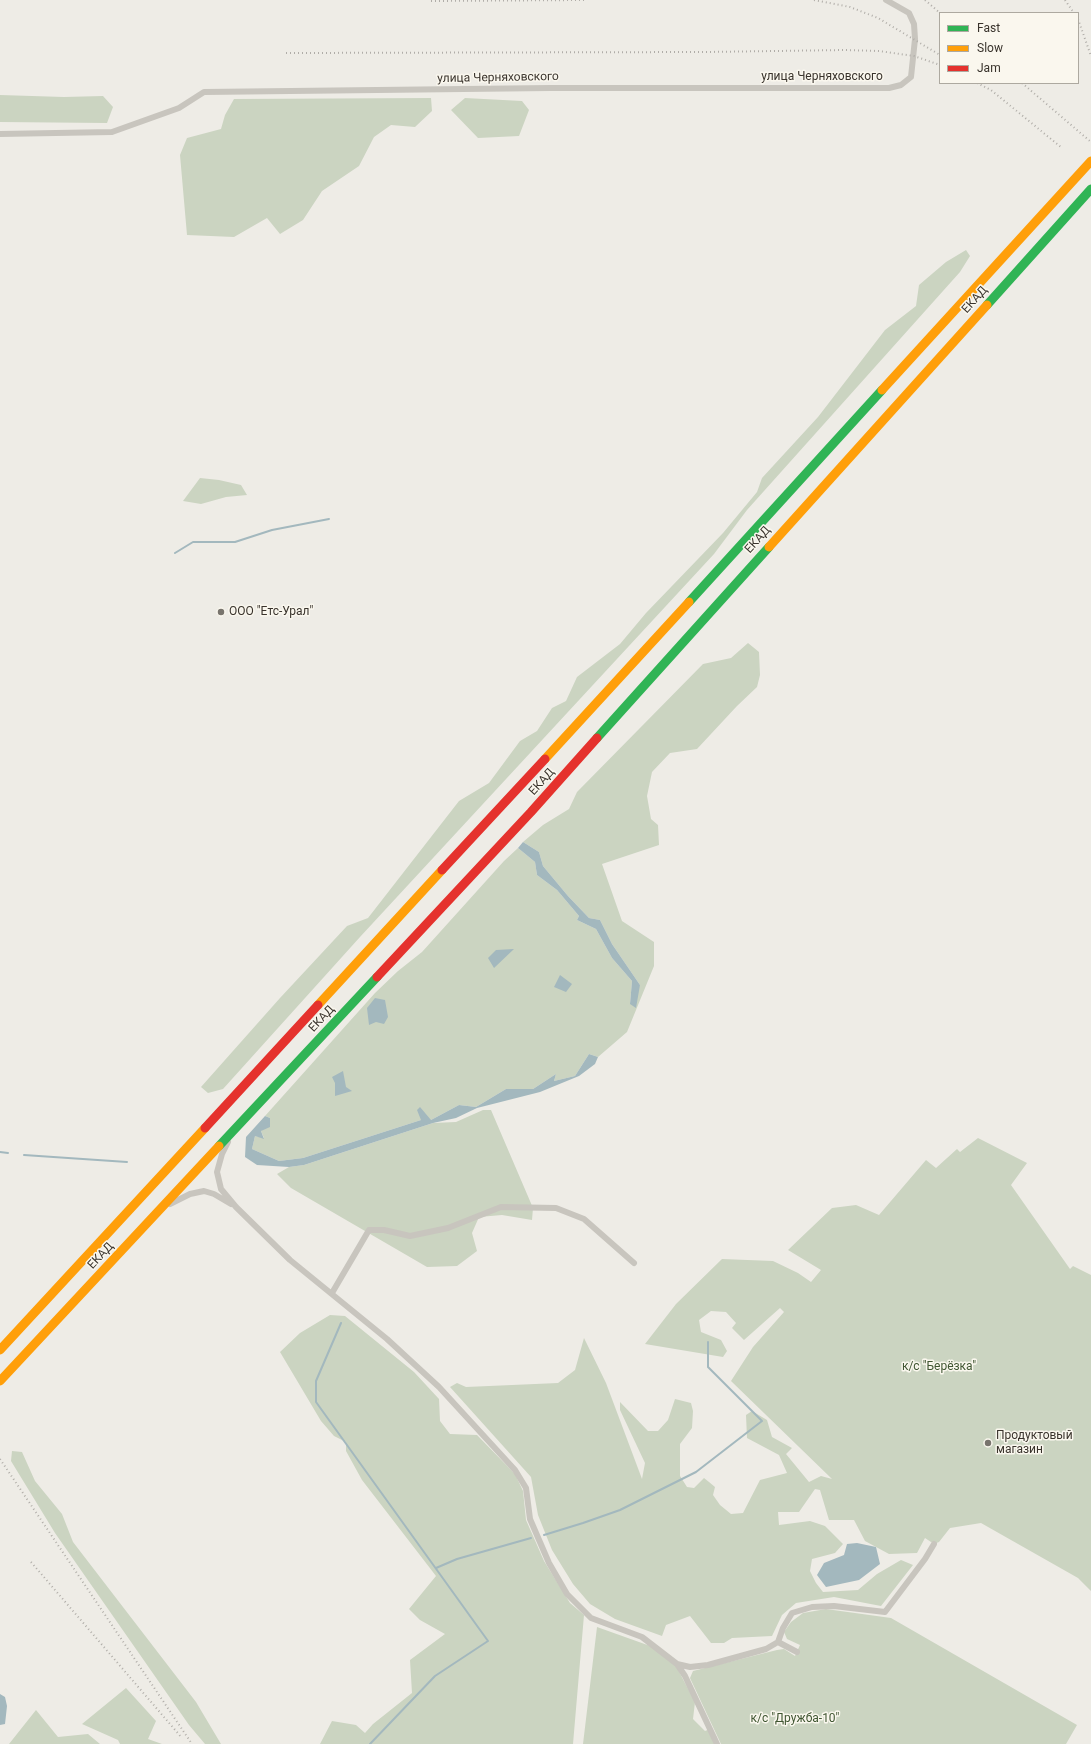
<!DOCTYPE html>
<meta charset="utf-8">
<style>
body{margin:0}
#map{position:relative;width:1091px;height:1744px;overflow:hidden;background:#eeece6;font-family:Roboto,sans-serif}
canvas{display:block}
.legend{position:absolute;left:939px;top:12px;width:140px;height:72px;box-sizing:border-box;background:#faf7ee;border:1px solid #ada9a0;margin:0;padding:5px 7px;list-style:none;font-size:12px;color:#39332c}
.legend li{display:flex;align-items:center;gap:8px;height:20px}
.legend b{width:20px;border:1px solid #ada9a0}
</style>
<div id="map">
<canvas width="1091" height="1744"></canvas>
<ul class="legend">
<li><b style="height:5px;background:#30b455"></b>Fast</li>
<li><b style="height:5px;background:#ff9f0a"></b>Slow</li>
<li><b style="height:5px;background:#e5322d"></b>Jam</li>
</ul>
</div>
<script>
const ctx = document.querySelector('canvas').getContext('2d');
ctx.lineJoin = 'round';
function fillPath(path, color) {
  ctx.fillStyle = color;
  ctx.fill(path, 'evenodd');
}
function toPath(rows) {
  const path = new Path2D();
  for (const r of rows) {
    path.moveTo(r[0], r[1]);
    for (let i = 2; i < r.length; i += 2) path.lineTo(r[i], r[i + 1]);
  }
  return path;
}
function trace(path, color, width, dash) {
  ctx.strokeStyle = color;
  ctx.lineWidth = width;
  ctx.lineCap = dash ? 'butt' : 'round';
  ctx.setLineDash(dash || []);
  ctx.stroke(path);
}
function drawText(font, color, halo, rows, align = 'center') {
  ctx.font = font + ' Roboto,sans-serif';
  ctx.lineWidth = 3;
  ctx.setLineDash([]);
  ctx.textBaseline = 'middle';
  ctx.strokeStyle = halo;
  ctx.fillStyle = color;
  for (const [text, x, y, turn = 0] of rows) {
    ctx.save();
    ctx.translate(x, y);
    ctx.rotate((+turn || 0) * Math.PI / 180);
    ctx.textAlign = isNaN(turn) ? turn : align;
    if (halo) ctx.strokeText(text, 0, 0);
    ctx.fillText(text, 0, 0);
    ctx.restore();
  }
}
fillPath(toPath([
 [0,95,64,97,103,96,113,107,107,123,0,122],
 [431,98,432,111,415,127,391,125,374,137,359,166,322,191,303,220,280,234,267,218,234,237,187,235,180,155,187,138,221,129,225,115,234,99],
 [465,98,522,101,529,110,519,136,478,138,451,110],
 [966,250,970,256,960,272,747,510,714,554,360,937,223,1089,208,1093,201,1087,280,998,347,926,368,918,459,801,489,783,520,741,537,731,552,708,566,701,577,677,620,644,646,613,723,533,757,492,762,478,818,417,885,330,916,306,919,285,946,262],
 [200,478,219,480,241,485,247,495,226,497,201,504,183,501],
 [748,643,759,652,760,675,757,687,737,706,697,749,670,753,652,772,647,796,651,819,658,825,659,845,602,864,622,921,654,942,654,966,627,1032,598,1057,589,1054,575,1076,554,1081,556,1074,533,1089,506,1089,476,1107,459,1105,431,1120,421,1120,303,1158,279,1161,252,1149,255,1136,264,1138,261,1131,270,1118,265,1116,375,993,398,971,422,952,504,861,518,848,535,862,537,875,557,890,579,916,577,920,596,929,612,958,632,981,630,1004,640,985,612,944,600,920,589,918,568,896,543,866,539,852,523,842,543,825,569,809,577,792,703,664,731,658],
 [483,1110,491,1110,533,1208,532,1220,502,1215,479,1217,472,1233,477,1251,457,1266,427,1267,291,1188,277,1174,289,1167,304,1165,433,1123,456,1122],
 [978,1138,1027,1163,1011,1185,1070,1269,1073,1266,1091,1275,1091,1591,1078,1578,981,1523,950,1528,939,1542,934,1544,925,1538,917,1553,889,1554,865,1541,854,1520,829,1520,820,1490,815,1489,799,1512,778,1512,779,1525,810,1521,825,1526,843,1544,835,1553,812,1559,810,1571,816,1583,823,1592,858,1590,877,1574,901,1560,913,1565,881,1606,834,1597,796,1603,782,1615,772,1636,732,1638,724,1643,711,1643,690,1616,666,1625,662,1636,615,1619,590,1604,573,1584,552,1550,538,1515,531,1477,450,1387,457,1383,466,1387,558,1383,575,1370,584,1338,606,1383,642,1479,645,1463,620,1410,620,1402,648,1431,658,1431,668,1420,675,1399,691,1403,693,1411,692,1428,680,1444,680,1476,687,1487,694,1488,704,1478,709,1482,715,1487,713,1495,720,1505,731,1514,743,1513,760,1480,787,1473,779,1455,747,1438,746,1415,752,1411,767,1420,772,1437,792,1448,786,1454,809,1482,821,1476,832,1479,731,1381,753,1347,784,1312,780,1308,744,1340,732,1328,736,1323,726,1312,711,1311,699,1320,701,1332,721,1340,727,1351,723,1357,645,1344,676,1304,722,1259,773,1261,798,1273,811,1282,821,1270,788,1250,832,1208,856,1205,879,1215,926,1160,936,1168,957,1149,960,1152],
 [330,1315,345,1316,414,1372,439,1399,440,1421,450,1434,477,1435,515,1474,523,1491,526,1520,544,1561,570,1603,584,1615,573,1744,320,1744,332,1721,356,1725,365,1733,373,1724,412,1693,410,1660,445,1634,420,1620,409,1609,436,1576,362,1480,346,1451,346,1442,334,1436,321,1421,280,1352,300,1333],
 [12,1451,22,1452,35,1481,62,1514,73,1542,196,1702,221,1744,205,1744,189,1725,55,1533,11,1461],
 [826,1609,891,1618,1077,1725,1066,1744,721,1744,690,1678,693,1671,777,1650,784,1649,795,1656,800,1645,787,1639,784,1632,791,1622,803,1613],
 [597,1627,653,1647,676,1666,695,1702,693,1719,705,1731,710,1729,716,1744,583,1744],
 [126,1688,156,1721,148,1739,162,1744,120,1744,118,1740,82,1724],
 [36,1710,58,1737,88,1734,100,1744,9,1744]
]), '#cbd4c1');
fillPath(toPath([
 [523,842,539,852,543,866,568,896,589,918,600,920,612,944,640,985,636,1008,630,1004,632,981,612,958,596,929,577,920,579,916,557,890,537,875,535,862,518,848],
 [514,949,494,968,488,958,496,950],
 [560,975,572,984,566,992,554,987],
 [375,998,385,1000,388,1017,384,1024,376,1022,369,1025,367,1008],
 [589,1054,598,1057,595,1064,579,1076,540,1092,477,1108,456,1118,433,1123,304,1165,289,1167,257,1165,245,1157,246,1137,265,1116,270,1118,270,1127,261,1131,264,1139,255,1136,252,1149,279,1161,303,1158,421,1120,417,1110,420,1107,431,1120,459,1105,476,1107,506,1089,533,1089,556,1074,554,1081,575,1076],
 [343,1071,346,1087,352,1091,335,1096,335,1083,332,1077],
 [857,1543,876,1547,880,1564,859,1580,826,1587,817,1575,824,1563,844,1555,847,1544],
 [0,1694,5,1697,7,1706,5,1724,0,1725]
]), '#a3b8be');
trace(toPath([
 [175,553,193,542,235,542,272,530,329,519],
 [0,1152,8,1153],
 [24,1155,127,1162],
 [341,1323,316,1381,316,1402,488,1641,435,1676,370,1744],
 [544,1535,583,1523,620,1510,696,1472,762,1421,708,1367,708,1342],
 [436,1568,457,1559,531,1538]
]), '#a3b8be', 2);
trace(toPath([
 [0,134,112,132,179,108,204,92,550,88,889,88,901,85,911,77,915,39,914,24,909,13,886,0],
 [228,1142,222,1154,217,1172,221,1189,236,1207,290,1260,387,1339,439,1387,515,1470,526,1488,530,1519,549,1563,567,1594,591,1618,642,1637,677,1664,685,1676,717,1744],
 [170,1204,190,1194,204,1191,214,1194,231,1204],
 [332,1293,369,1230,384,1230,410,1236,448,1228,501,1207,556,1208,584,1219,634,1263],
 [778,1642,797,1652],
 [677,1664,690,1667,708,1665,766,1649,778,1642,783,1628,792,1613,812,1607,834,1606,885,1612,925,1559,934,1544]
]), '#c8c5be', 6);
trace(toPath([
 [987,305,1091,189],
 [689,602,882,390],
 [597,738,769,547],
 [219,1146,377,977]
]), '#30b455', 9);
trace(toPath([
 [882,390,1091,161],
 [769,547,987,305],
 [545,759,689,602],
 [318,1005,442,870],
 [0,1350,205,1128],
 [0,1381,219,1146]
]), '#ff9f0a', 9);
trace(toPath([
 [442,870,545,759],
 [377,977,531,812,597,738],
 [205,1128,318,1005]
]), '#e5322d', 9);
trace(toPath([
 [814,0,850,7,878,18,940,55],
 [925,0,940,13],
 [1065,0,1074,13],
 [431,1,585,0],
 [1078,19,1091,56],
 [286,53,706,52,845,50,879,51,914,56,940,65],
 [977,83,991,90,1062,148],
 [1022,83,1091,142],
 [0,1459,192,1744],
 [31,1562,182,1738]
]), '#b0ada8', 2, [1, 3]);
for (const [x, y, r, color] of [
 [221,612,4,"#78746d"],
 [988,1443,4,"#78746d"]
]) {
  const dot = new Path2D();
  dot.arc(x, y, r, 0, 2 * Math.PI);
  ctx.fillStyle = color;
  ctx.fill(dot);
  trace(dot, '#faf7ee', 1.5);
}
drawText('12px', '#39332c', '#faf7ee', [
 ["улица Черняховского",822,77],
 ["улица Черняховского",498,78,-1],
 ["ЕКАД",975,300,-48],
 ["ЕКАД",758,540,-48],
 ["ЕКАД",542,782,-48],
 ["ЕКАД",322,1019,-47],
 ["ЕКАД",101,1256,-47]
]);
drawText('12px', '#39332c', '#faf7ee', [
 ["ООО \"Етс-Урал\"",229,612],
 ["Продуктовый",996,1436],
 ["магазин",996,1450]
], 'left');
drawText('12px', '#3f5531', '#faf7ee', [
 ["к/с \"Берёзка\"",939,1367],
 ["к/с \"Дружба-10\"",795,1719]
]);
</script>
